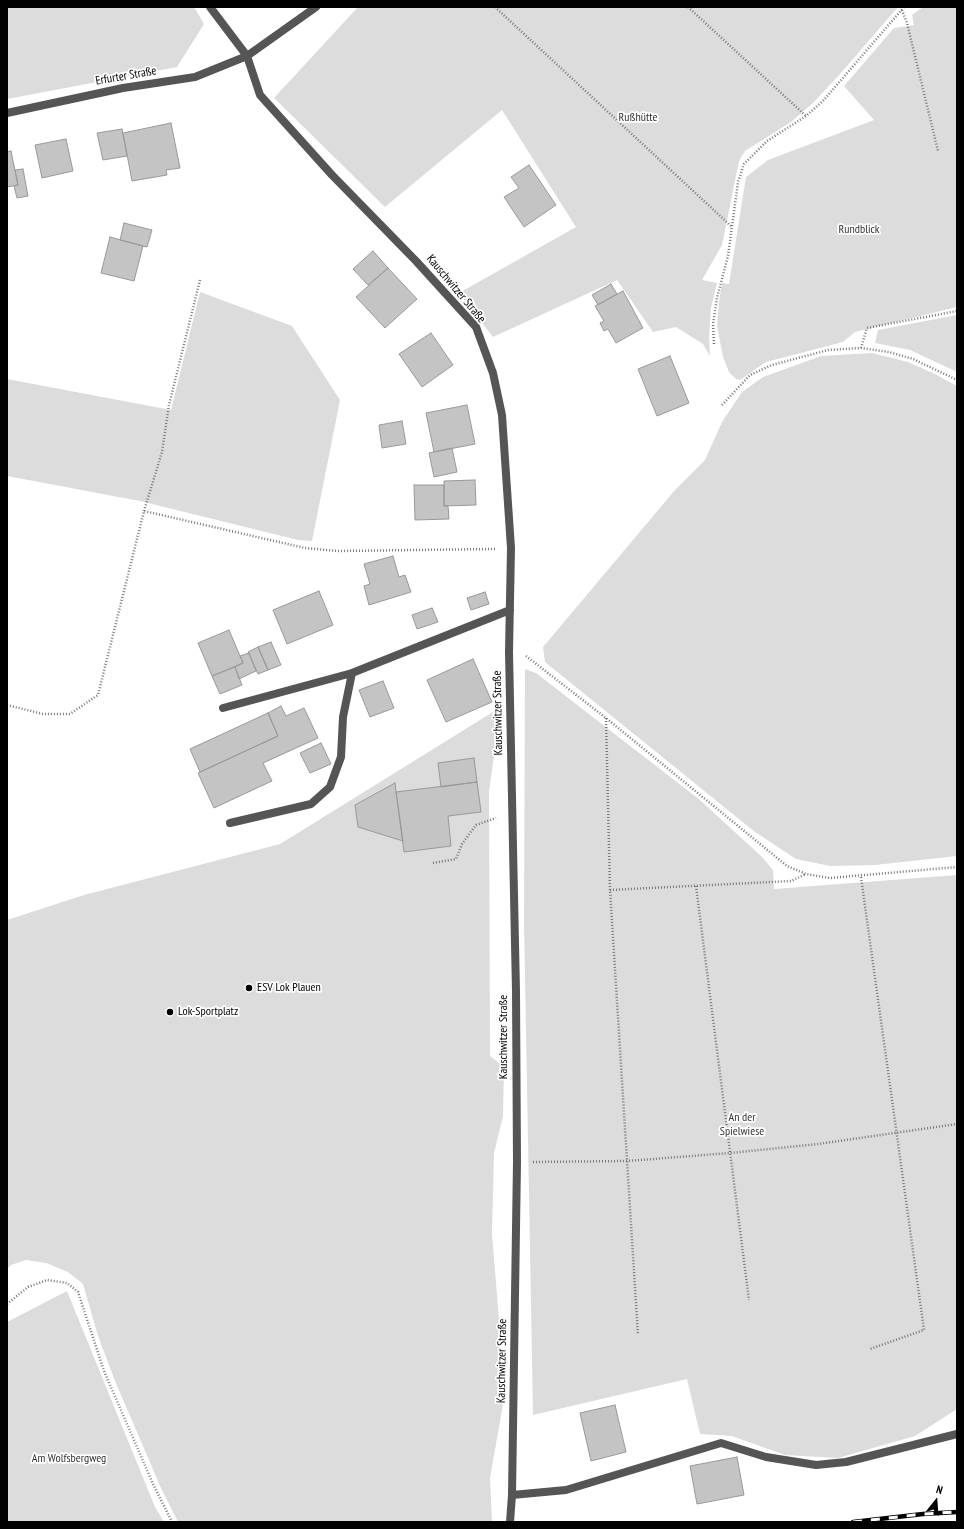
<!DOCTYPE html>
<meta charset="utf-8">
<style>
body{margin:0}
#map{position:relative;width:964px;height:1529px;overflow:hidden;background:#fff;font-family:"PT Sans Narrow",sans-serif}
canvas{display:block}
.frame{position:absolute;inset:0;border:8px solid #000;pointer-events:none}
.north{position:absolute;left:916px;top:1481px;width:40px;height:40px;-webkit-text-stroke:3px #fff;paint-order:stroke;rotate:17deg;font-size:11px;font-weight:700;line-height:16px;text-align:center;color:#000}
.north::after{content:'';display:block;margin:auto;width:14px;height:18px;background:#000;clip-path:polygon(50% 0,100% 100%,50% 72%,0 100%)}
</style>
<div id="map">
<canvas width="964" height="1529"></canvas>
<div class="frame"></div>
<div class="north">N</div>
</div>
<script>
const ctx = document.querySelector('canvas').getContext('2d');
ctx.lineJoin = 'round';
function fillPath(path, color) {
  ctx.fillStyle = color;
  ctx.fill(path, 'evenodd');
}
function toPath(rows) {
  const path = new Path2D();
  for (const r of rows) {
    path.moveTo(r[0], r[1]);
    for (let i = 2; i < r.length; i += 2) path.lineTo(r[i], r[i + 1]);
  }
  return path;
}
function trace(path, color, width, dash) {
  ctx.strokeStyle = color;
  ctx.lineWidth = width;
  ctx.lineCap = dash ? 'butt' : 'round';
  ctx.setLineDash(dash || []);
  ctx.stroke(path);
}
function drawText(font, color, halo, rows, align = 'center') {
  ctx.font = font + ' "PT Sans Narrow",sans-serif';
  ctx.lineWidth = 3.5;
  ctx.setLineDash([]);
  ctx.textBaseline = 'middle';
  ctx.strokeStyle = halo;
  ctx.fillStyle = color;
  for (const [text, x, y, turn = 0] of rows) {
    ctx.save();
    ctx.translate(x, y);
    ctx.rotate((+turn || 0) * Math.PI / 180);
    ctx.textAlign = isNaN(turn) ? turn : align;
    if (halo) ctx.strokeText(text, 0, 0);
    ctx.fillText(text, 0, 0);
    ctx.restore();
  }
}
fillPath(toPath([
 [7,7,194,7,204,24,177,67,7,99],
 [358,7,898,7,840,74,813,103,791,122,745,151,739,161,722,245,702,280,717,283,711,308,709,337,710,356,703,344,676,327,653,332,617,280,493,337,459,293,576,227,502,110,385,207,274,98],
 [923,7,957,7,957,307,855,332,843,342,766,362,740,380,736,379,729,372,723,357,717,326,719,302,722,283,729,284,746,177,768,160,874,120,844,86,894,28,914,25,912,15],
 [200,292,292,326,340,400,312,541,298,540,140,501,7,476,7,379,171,410],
 [957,315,957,372,910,350,875,343,878,330],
 [872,353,908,362,935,374,957,386,957,856,875,865,830,866,796,859,755,832,545,662,543,647,675,490,705,460,722,422,742,392,763,377,821,356],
 [525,669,536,673,700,800,762,857,773,870,774,889,957,875,957,1409,915,1436,838,1458,785,1455,732,1436,700,1434,687,1379,533,1415,524,921],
 [501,707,489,791,490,1056,504,1067,503,1116,494,1153,492,1234,505,1393,490,1478,492,1522,178,1522,161,1488,115,1381,98,1336,83,1284,68,1272,46,1263,26,1260,11,1265,7,1269,7,920,84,895,280,844],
 [67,1291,155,1507,164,1522,7,1522,7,1322]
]), '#dcdcdc');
const building = toPath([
 [171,123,180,168,166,170,167,175,132,181,123,133,171,123],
 [122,129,127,156,103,160,97,133,122,129],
 [66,139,73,171,42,178,35,145,66,139],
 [11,151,18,185,7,187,7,152,11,151],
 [529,165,556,205,524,227,504,197,519,188,511,177,529,165],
 [23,169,28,196,17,198,14,186,18,185,15,170,23,169],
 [124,223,152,230,147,247,120,240,124,223],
 [110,237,143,246,134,281,101,273,110,237],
 [373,251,388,268,368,285,353,269,373,251],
 [388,268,417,299,385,328,356,297,388,268],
 [611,284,617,294,598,305,592,295,611,284],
 [623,291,643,328,616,343,608,329,604,331,600,323,604,321,595,306,623,291],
 [431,333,453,365,422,387,399,354,431,333],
 [670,356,689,403,657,416,638,369,670,356],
 [467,405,475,444,434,452,426,413,467,405],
 [402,421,406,444,382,448,379,425,402,421],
 [452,448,457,472,434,477,429,453,452,448],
 [475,480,476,505,444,506,444,481,475,480],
 [414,485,444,485,444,506,448,506,449,519,415,520,414,485],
 [393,556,399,577,405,575,411,592,369,605,364,586,370,584,364,564,393,556],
 [319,591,333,625,287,644,273,610,319,591],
 [485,592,489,604,471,610,467,598,485,592],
 [432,608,438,622,417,629,412,615,432,608],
 [229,630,243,663,212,676,198,643,229,630],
 [271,642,281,665,268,670,258,647,271,642],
 [258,647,268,670,258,674,248,652,258,647],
 [249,653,256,671,239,679,235,667,243,663,240,656,249,653],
 [473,659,492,702,446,722,427,680,473,659],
 [235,667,242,685,220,694,212,676,235,667],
 [383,681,394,708,370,717,359,690,383,681],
 [281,706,286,716,304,708,318,738,263,763,272,781,214,808,198,773,278,736,268,713,281,706],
 [268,713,278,736,200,772,190,749,268,713],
 [321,743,331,764,310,773,300,753,321,743],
 [474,758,477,782,441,787,438,763,474,758],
 [477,782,481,812,448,816,451,846,404,852,396,792,477,782],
 [395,783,396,792,403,841,358,827,355,805,395,783],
 [615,1405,626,1452,591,1461,580,1413,615,1405],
 [737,1457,744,1495,697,1504,690,1466,737,1457]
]);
fillPath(building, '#c4c4c4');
trace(building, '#999', 1);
trace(toPath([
 [495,7,732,227],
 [688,7,806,116],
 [902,10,907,23,938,151],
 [714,344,713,324,717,298,728,256,738,182,744,164,767,141,806,116,823,101,904,7],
 [861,348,867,328,957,311],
 [722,405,750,375,772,365,828,350,861,348,889,352,913,359,957,380],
 [144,511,162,452,169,405,200,280],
 [526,656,606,718,787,866,806,874,830,878,957,867],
 [7,705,43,714,70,714,98,695,144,511,305,548,338,551,495,549],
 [606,718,610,890,638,1335],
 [433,863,456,859,462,844,476,825,496,818],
 [861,877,924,1330,870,1349],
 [696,886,749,1300],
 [610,890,791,881,806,874],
 [533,1162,627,1161,730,1153,818,1144,957,1124],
 [7,1304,28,1287,47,1280,67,1283,78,1292,104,1371,153,1484,172,1522]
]), '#777', 2.5, [1, 2]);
trace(toPath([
 [512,1495,566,1490,721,1443,766,1457,816,1465,846,1462,957,1434]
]), '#555', 8);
trace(toPath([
 [210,7,247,56,260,95,332,175,416,261,476,327,493,373,502,415,511,548,509,652,516,992,517,1162,512,1495,510,1522],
 [7,113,123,88,195,77,247,56,316,7],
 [223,708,352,673,510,610],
 [230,823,311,804,330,787,341,757,343,717,352,673]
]), '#555', 8);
const rail = toPath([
 [853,1522,923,1514,957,1512]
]);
trace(rail, '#000', 4.5);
trace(rail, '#fff', 3, [9]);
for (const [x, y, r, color] of [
 [249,988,4,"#000"],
 [170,1012,4,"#000"]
]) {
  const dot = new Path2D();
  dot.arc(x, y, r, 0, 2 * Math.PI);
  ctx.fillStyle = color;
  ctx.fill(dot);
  trace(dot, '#fff', 1.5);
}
drawText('12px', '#000', '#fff', [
 ["Erfurter Straße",126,76,-10],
 ["Kauschwitzer Straße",456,289,50],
 ["Kauschwitzer Straße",498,713,-91],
 ["Kauschwitzer Straße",504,1037,-90],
 ["Kauschwitzer Straße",502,1361,-89]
]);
drawText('12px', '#333', '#fff', [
 ["Rußhütte",638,118],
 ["Rundblick",859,230],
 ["An der",742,1118],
 ["Spielwiese",742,1132],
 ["Am Wolfsbergweg",69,1459]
]);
drawText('12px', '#000', '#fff', [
 ["ESV Lok Plauen",257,988],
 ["Lok-Sportplatz",178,1012]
], 'left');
</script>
